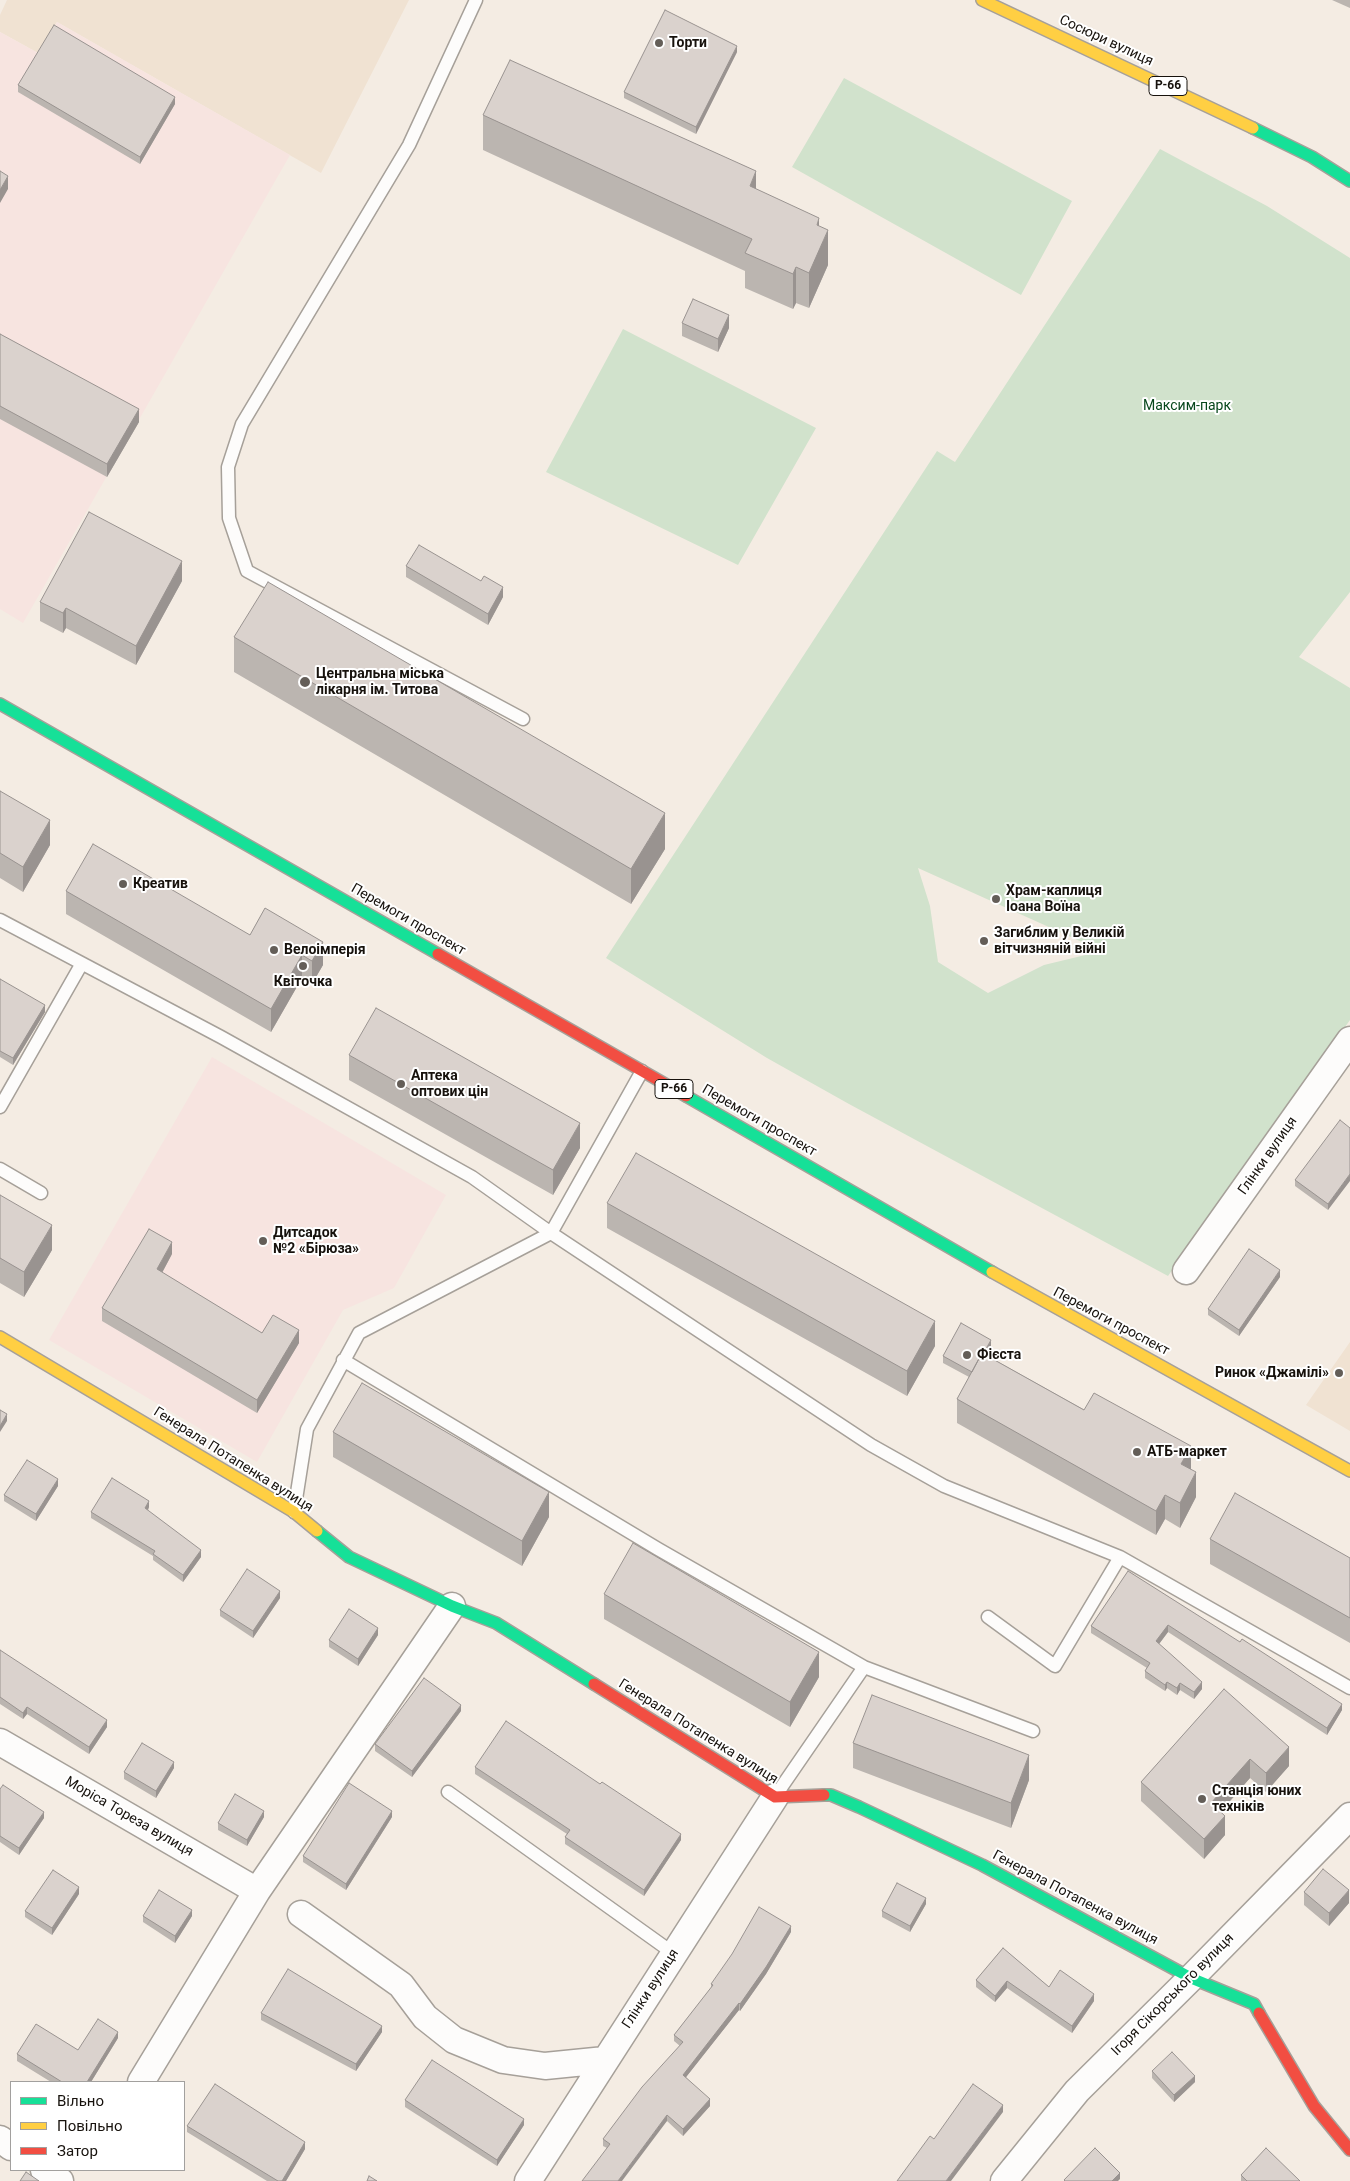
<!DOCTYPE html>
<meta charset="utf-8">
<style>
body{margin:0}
#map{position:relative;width:1350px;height:2181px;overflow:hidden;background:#f4ece3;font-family:Roboto,sans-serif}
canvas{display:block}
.legend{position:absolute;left:10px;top:2081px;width:175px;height:90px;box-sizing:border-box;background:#fff;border:1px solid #a2a09e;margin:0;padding:6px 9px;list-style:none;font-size:15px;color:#17120d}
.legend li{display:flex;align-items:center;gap:10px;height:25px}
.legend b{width:25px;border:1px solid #a2a09e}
</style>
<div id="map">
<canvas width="1350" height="2181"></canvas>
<ul class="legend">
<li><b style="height:6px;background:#16e098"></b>Вільно</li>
<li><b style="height:6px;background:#ffcf43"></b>Повільно</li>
<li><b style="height:6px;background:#f24e42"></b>Затор</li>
</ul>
</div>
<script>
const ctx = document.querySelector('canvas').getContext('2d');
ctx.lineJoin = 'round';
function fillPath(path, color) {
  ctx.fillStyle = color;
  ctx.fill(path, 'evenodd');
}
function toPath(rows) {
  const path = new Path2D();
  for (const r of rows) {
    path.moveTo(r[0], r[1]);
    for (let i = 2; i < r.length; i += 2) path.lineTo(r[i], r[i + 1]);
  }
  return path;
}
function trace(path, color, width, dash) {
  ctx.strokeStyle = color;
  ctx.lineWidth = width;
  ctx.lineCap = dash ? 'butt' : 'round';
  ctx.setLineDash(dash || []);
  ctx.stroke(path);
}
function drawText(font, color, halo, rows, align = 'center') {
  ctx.font = font + ' Roboto,sans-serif';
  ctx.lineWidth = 4;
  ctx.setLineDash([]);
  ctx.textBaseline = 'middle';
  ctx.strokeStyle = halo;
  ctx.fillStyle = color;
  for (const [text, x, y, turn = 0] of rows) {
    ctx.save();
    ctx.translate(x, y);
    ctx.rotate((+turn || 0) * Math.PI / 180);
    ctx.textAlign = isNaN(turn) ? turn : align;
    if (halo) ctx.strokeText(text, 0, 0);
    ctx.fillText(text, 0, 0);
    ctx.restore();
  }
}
fillPath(toPath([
 [7,0,409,0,321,173,57,22,38,53,0,32,0,15],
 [1350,1342,1350,1431,1306,1405]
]), '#f0e2d2');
fillPath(toPath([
 [57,22,290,155,23,623,0,609,0,32,38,53],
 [212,1057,446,1195,394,1288,343,1310,257,1462,49,1340]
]), '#f7e4e0');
fillPath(toPath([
 [844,78,1072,201,1021,295,792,167],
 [1160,149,1267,206,1350,258,1350,592,1299,657,1350,688,1350,1020,1168,1276,849,1104,767,1058,606,958,937,451,955,462],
 [918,868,1102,951,1044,965,988,993,938,962,930,906],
 [623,329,816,428,738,565,546,472]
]), '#d1e2cc');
const lane = toPath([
 [476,0,409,145,242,424,228,467,229,518,247,571,523,719],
 [0,920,221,1037,472,1177,551,1233,871,1445,944,1486,1120,1557,1350,1688],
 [0,1107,81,965],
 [0,1169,41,1193],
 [343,1360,658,1549,864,1667,1033,1731],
 [294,1512,307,1429,359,1333,551,1233,642,1071],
 [988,1617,1055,1666,1120,1557],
 [448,1792,673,1953],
 [776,1795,864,1667]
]);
const street = toPath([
 [1186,1271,1350,1040],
 [0,1742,257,1891],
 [301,1914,401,1985,425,2017,454,2040,503,2060,545,2066,605,2060],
 [141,2082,257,1891,452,1606],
 [0,2139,11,2147],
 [44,2170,60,2181],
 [528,2181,775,1797],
 [1004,2181,1077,2091,1191,1978,1350,1816]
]);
const fast = toPath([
 [1253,128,1312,157,1350,181],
 [0,704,438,954],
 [686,1096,992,1272],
 [317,1531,349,1557,452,1606,496,1623,594,1684],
 [824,1795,831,1795,859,1807,982,1865,1191,1978,1254,2004,1259,2013]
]);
const slow = toPath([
 [982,0,1253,128],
 [992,1272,1350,1471],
 [0,1337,294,1512,317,1531]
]);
const jam = toPath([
 [438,954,686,1096],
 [594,1684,775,1797,824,1795],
 [1259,2013,1314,2106,1350,2150]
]);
trace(lane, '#a6a099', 15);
trace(street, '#a6a099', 29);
trace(fast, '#a6a099', 14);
trace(slow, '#a6a099', 14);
trace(jam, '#a6a099', 14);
trace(lane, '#fdfcfb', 12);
trace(street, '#fdfcfb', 26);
trace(fast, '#16e098', 11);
trace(slow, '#ffcf43', 11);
trace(jam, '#f24e42', 11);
fillPath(toPath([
 [1332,0,1350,0,1350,8],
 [737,52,696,134,624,98,624,92],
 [18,85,175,104,140,164,18,92],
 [483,115,756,189,819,226,828,265,809,308,796,303,793,309,745,288,745,271,483,150],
 [682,323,729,328,718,352,682,336],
 [0,334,139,422,107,477,0,419],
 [406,566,503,597,488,625,406,577],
 [182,581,136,665,66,628,63,633,40,621,40,602],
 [234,637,665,849,631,904,234,672],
 [0,791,50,845,23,892,0,878],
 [66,891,250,935,265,908,323,965,312,984,302,978,271,1032,66,914],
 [0,979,45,1012,13,1065,0,1057],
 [349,1055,580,1148,553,1195,349,1080],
 [1350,1128,1328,1210,1295,1186,1295,1180],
 [0,1195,52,1250,24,1297,0,1283],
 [607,1203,935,1346,907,1396,607,1228],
 [172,1254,162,1273,262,1333,299,1343,257,1413,102,1321,102,1308],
 [1280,1277,1239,1336,1208,1315,1208,1309],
 [991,1346,986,1355,1191,1469,1196,1497,1180,1528,1165,1519,1156,1535,957,1423,957,1399,969,1377,943,1363,943,1356],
 [333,1432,549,1517,522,1566,333,1457],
 [58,1486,36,1521,4,1501,4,1495],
 [149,1507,148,1511,201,1557,183,1582,153,1560,153,1556,91,1518,91,1512],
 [1210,1539,1350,1558,1350,1643,1210,1564],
 [1128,1571,1342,1710,1327,1735,1168,1632,1159,1644,1202,1689,1194,1699,1180,1690,1177,1695,1167,1688,1165,1691,1145,1678,1145,1671,1147,1668,1091,1633,1091,1626],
 [604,1594,819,1677,790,1727,604,1619],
 [280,1598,253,1638,220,1616,220,1610],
 [378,1635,358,1666,329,1647,329,1640],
 [0,1650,107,1727,89,1754,27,1714,23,1719,0,1704],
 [1224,1689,1289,1766,1266,1792,1250,1778,1221,1812,1225,1835,1204,1859,1141,1801,1141,1782],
 [461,1711,412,1777,375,1751,375,1744],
 [853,1743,1029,1780,1011,1828,853,1768],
 [475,1767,600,1784,681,1840,644,1896,565,1844,565,1837,567,1834,475,1774],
 [174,1768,156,1798,124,1779,124,1772],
 [0,1789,44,1818,19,1855,0,1842],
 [264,1817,247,1846,218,1830,218,1823],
 [392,1817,346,1890,303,1862,303,1856],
 [1304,1892,1349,1903,1329,1926,1304,1905],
 [79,1894,52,1935,25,1917,25,1911],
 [926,1904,910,1932,882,1917,882,1911],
 [143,1916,192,1916,175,1943,143,1922],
 [791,1932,766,1974,740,2011,739,2010,686,2077,710,2106,683,2136,667,2121,607,2148,603,2146,603,2139,680,2046,674,2041,674,2035,711,1988,711,1984],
 [1003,1948,1049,1987,1094,2001,1072,2033,1007,1988,995,2002,976,1987,976,1980],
 [261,2013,382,2032,356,2071,261,2020],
 [118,2038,91,2082,51,2082,17,2061,17,2054,78,2050],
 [1152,2071,1195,2082,1174,2102,1152,2078],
 [405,2100,524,2125,497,2166,405,2107],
 [187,2126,305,2149,286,2181,267,2181,187,2132],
 [1241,2175,1300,2181,1241,2181]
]), '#bbb5b0');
fillPath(toPath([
 [737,46,737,52,696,134,696,127],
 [175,97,175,104,140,164,140,157],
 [756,171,756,207,750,186],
 [8,176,8,189,0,203,0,190],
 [819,218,819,250,828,230,828,265,809,308,809,273,817,225],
 [796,267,796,303,793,309,793,274],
 [729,315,729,328,718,352,718,339],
 [139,409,139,422,107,477,107,464],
 [182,561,182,581,136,665,136,646],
 [503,587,503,597,488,625,488,614],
 [66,608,66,628,63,633,63,613],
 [665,813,665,849,631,904,631,869],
 [50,820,50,845,23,892,23,867],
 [323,942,323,965,312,984,312,961],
 [302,955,302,978,271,1032,271,1009],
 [45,1005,45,1012,13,1065,13,1058],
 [580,1123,580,1148,553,1195,553,1170],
 [1350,1174,1350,1181,1328,1210,1328,1204],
 [52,1225,52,1250,24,1297,24,1272],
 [172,1242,172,1254,157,1282,157,1269],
 [1280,1270,1280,1277,1239,1336,1239,1330],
 [935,1321,935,1346,907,1396,907,1371],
 [299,1330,299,1343,257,1413,257,1400],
 [991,1340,991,1346,972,1379,972,1373],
 [7,1414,7,1421,0,1432,0,1426],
 [1191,1446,1191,1471,1181,1464],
 [1196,1472,1196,1497,1180,1528,1180,1503],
 [58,1479,58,1486,36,1521,36,1514],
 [549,1492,549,1517,522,1566,522,1541],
 [1165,1495,1165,1519,1156,1535,1156,1511],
 [149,1501,149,1507,145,1515,145,1508],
 [201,1550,201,1557,183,1582,183,1575],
 [280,1591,280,1598,253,1638,253,1631],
 [1168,1625,1168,1632,1156,1648,1156,1641],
 [378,1628,378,1635,358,1666,358,1659],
 [819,1652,819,1677,790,1727,790,1702],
 [1167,1682,1167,1688,1165,1691,1165,1685],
 [1202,1682,1202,1689,1194,1699,1194,1692],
 [1180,1683,1180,1690,1177,1695,1177,1688],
 [1342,1704,1342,1710,1327,1735,1327,1728],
 [461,1705,461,1711,412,1777,412,1771],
 [27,1707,27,1714,23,1719,23,1713],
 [107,1720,107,1727,89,1754,89,1747],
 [1289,1747,1289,1766,1266,1792,1266,1773],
 [1029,1755,1029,1780,1011,1828,1011,1803],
 [1250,1759,1250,1778,1211,1822,1211,1803],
 [174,1762,174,1768,156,1798,156,1791],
 [264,1811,264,1817,247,1846,247,1840],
 [392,1811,392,1817,346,1890,346,1884],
 [44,1812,44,1818,19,1855,19,1848],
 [1225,1816,1225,1835,1204,1859,1204,1839],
 [681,1834,681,1840,644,1896,644,1890],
 [79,1887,79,1894,52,1935,52,1928],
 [1349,1890,1349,1903,1329,1926,1329,1913],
 [926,1898,926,1904,910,1932,910,1926],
 [192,1910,192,1916,175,1943,175,1936],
 [791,1926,791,1932,766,1974,740,2011,740,2004],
 [1007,1981,1007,1988,995,2002,995,1996],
 [1094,1994,1094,2001,1072,2033,1072,2026],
 [739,2003,739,2010,683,2081,683,2075],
 [382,2026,382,2032,356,2071,356,2064],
 [118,2032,118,2038,91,2082,87,2082],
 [1195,2076,1195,2082,1174,2102,1174,2095],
 [710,2099,710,2106,683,2136,683,2129],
 [1003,2105,1003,2112,951,2181,946,2181],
 [667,2115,667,2121,622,2181,618,2181],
 [524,2119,524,2125,497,2166,497,2160],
 [305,2142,305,2149,286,2181,282,2181],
 [1120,2173,1120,2179,1118,2181,1112,2181]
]), '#999390');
const building = toPath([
 [665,10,737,46,696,127,624,92,665,10],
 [54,25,175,97,140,157,18,85,54,25],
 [510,60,756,171,750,186,819,218,817,225,828,230,809,273,796,267,793,274,745,253,752,239,483,115,510,60],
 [0,171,8,176,0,190,0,171],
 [693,299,729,315,718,339,682,323,693,299],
 [0,334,139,409,107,464,0,406,0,334],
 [89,512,182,561,136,646,66,608,63,613,40,602,89,512],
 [419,545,481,581,484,576,503,587,488,614,406,566,419,545],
 [268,582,665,813,631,869,234,637,268,582],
 [0,791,50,820,23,867,0,853,0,791],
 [93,844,250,935,265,908,323,942,312,961,302,955,271,1009,66,891,93,844],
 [0,979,45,1005,13,1058,0,1051,0,979],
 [376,1008,580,1123,553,1170,349,1055,376,1008],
 [1340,1120,1350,1128,1350,1174,1328,1204,1295,1180,1340,1120],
 [636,1153,935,1321,907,1371,607,1203,636,1153],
 [0,1195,52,1225,24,1272,0,1258,0,1195],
 [149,1229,172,1242,157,1269,262,1333,273,1315,299,1330,257,1400,102,1308,149,1229],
 [1249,1249,1280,1270,1239,1330,1208,1309,1249,1249],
 [961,1323,991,1340,983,1354,982,1353,972,1372,943,1356,961,1323],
 [982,1353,1084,1410,1094,1393,1191,1446,1181,1464,1196,1472,1180,1503,1165,1495,1156,1511,957,1399,982,1353],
 [362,1383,549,1492,522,1541,333,1432,362,1383],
 [0,1410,7,1414,0,1426,0,1410],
 [27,1460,58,1479,36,1514,4,1495,27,1460],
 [112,1478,149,1501,145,1508,201,1550,183,1575,153,1554,155,1551,91,1512,112,1478],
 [1235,1493,1350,1558,1350,1618,1210,1539,1235,1493],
 [633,1543,819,1652,790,1702,604,1594,633,1543],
 [247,1569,280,1591,253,1631,220,1610,247,1569],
 [1128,1571,1240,1642,1242,1639,1342,1704,1327,1728,1168,1625,1156,1641,1202,1682,1194,1692,1180,1683,1177,1688,1167,1682,1165,1685,1145,1671,1150,1663,1091,1626,1128,1571],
 [349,1609,378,1628,358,1659,329,1640,349,1609],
 [0,1650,107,1720,89,1747,27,1707,23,1713,0,1697,0,1650],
 [424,1678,461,1705,412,1771,375,1744,424,1678],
 [1224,1689,1289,1747,1266,1773,1250,1759,1211,1803,1225,1816,1204,1839,1141,1782,1224,1689],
 [872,1695,1029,1755,1011,1803,853,1743,872,1695],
 [506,1721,600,1784,602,1782,681,1834,644,1890,565,1837,570,1830,475,1767,506,1721],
 [142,1743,174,1762,156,1791,124,1772,142,1743],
 [349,1783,392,1811,346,1884,303,1856,349,1783],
 [3,1785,44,1812,19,1848,0,1836,0,1789,3,1785],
 [235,1794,264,1811,247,1840,218,1823,235,1794],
 [1323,1869,1349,1890,1329,1913,1304,1892,1323,1869],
 [53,1870,79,1887,52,1928,25,1911,53,1870],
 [897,1883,926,1898,910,1926,882,1911,897,1883],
 [159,1890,192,1910,175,1936,143,1916,159,1890],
 [759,1907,791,1926,766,1967,740,2004,739,2003,683,2075,710,2099,683,2129,667,2115,618,2181,582,2181,610,2144,603,2139,642,2087,683,2042,674,2035,713,1985,711,1984,732,1954,759,1907],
 [1003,1948,1049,1987,1060,1970,1094,1994,1072,2026,1007,1981,995,1996,976,1980,1003,1948],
 [288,1969,382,2026,356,2064,261,2013,288,1969],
 [98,2019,118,2032,87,2082,62,2082,17,2054,36,2024,78,2050,98,2019],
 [1172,2052,1195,2076,1174,2095,1152,2071,1172,2052],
 [432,2060,524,2119,497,2160,405,2100,432,2060],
 [215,2084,305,2142,282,2181,278,2181,187,2126,215,2084],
 [973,2084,1003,2105,946,2181,897,2181,930,2136,934,2139,973,2084],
 [1095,2148,1120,2173,1112,2181,1065,2181,1064,2180,1095,2148],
 [1266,2148,1300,2181,1247,2181,1241,2175,1266,2148],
 [26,2172,39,2181,20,2181,26,2172],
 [369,2176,377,2181,367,2181,369,2176]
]);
fillPath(building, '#dad2cd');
trace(building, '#999390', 1);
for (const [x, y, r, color] of [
 [659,43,5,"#645e58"],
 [305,682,6,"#645e58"],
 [123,884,5,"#645e58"],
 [996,899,5,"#645e58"],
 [984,941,5,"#645e58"],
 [274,950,5,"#645e58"],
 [303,966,5,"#645e58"],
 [401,1084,5,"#645e58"],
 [263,1241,5,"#645e58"],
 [967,1355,5,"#645e58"],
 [1339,1373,5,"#645e58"],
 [1137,1452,5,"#645e58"],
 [1202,1799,5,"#645e58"]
]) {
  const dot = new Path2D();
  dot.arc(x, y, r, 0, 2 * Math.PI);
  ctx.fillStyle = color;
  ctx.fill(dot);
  trace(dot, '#fff', 2);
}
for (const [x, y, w] of [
 [1168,86,38],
 [674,1089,38]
]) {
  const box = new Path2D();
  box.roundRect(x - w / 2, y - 9.5, w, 19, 4);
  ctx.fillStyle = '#fff';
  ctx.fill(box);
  trace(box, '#17120d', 1);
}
drawText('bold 12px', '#17120d', null, [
 ["Р-66",1168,86],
 ["Р-66",674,1089]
]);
drawText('14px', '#17120d', '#fff', [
 ["Сосюри вулиця",1106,41,25],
 ["Перемоги проспект",408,920,30],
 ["Перемоги проспект",759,1121,30],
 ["Глінки вулиця",1268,1156,-55],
 ["Перемоги проспект",1111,1322,28],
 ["Генерала Потапенка вулиця",233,1460,32],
 ["Генерала Потапенка вулиця",698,1732,32],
 ["Моріса Тореза вулиця",129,1817,30],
 ["Генерала Потапенка вулиця",1075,1898,28],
 ["Глінки вулиця",651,1989,-57],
 ["Ігоря Сікорського вулиця",1173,1995,-45]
]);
drawText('bold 14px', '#17120d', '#fff', [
 ["Торти",669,43],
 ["Центральна міська",316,674],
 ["лікарня ім. Титова",316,690],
 ["Креатив",133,884],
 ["Храм-каплиця",1006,891],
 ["Іоана Воїна",1006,907],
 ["Загиблим у Великій",994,933],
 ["вітчизняній війні",994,949],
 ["Велоімперія",284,950],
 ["Квіточка",303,982,"center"],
 ["Аптека",411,1076],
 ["оптових цін",411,1092],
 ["Дитсадок",273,1233],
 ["№2 «Бірюза»",273,1249],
 ["Фієста",977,1355],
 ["Ринок «Джамілі»",1329,1373,"right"],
 ["АТБ-маркет",1147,1452],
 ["Станція юних",1212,1791],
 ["техніків",1212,1807]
], 'left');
drawText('14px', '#07471c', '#fff', [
 ["Максим-парк",1187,406]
]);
</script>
